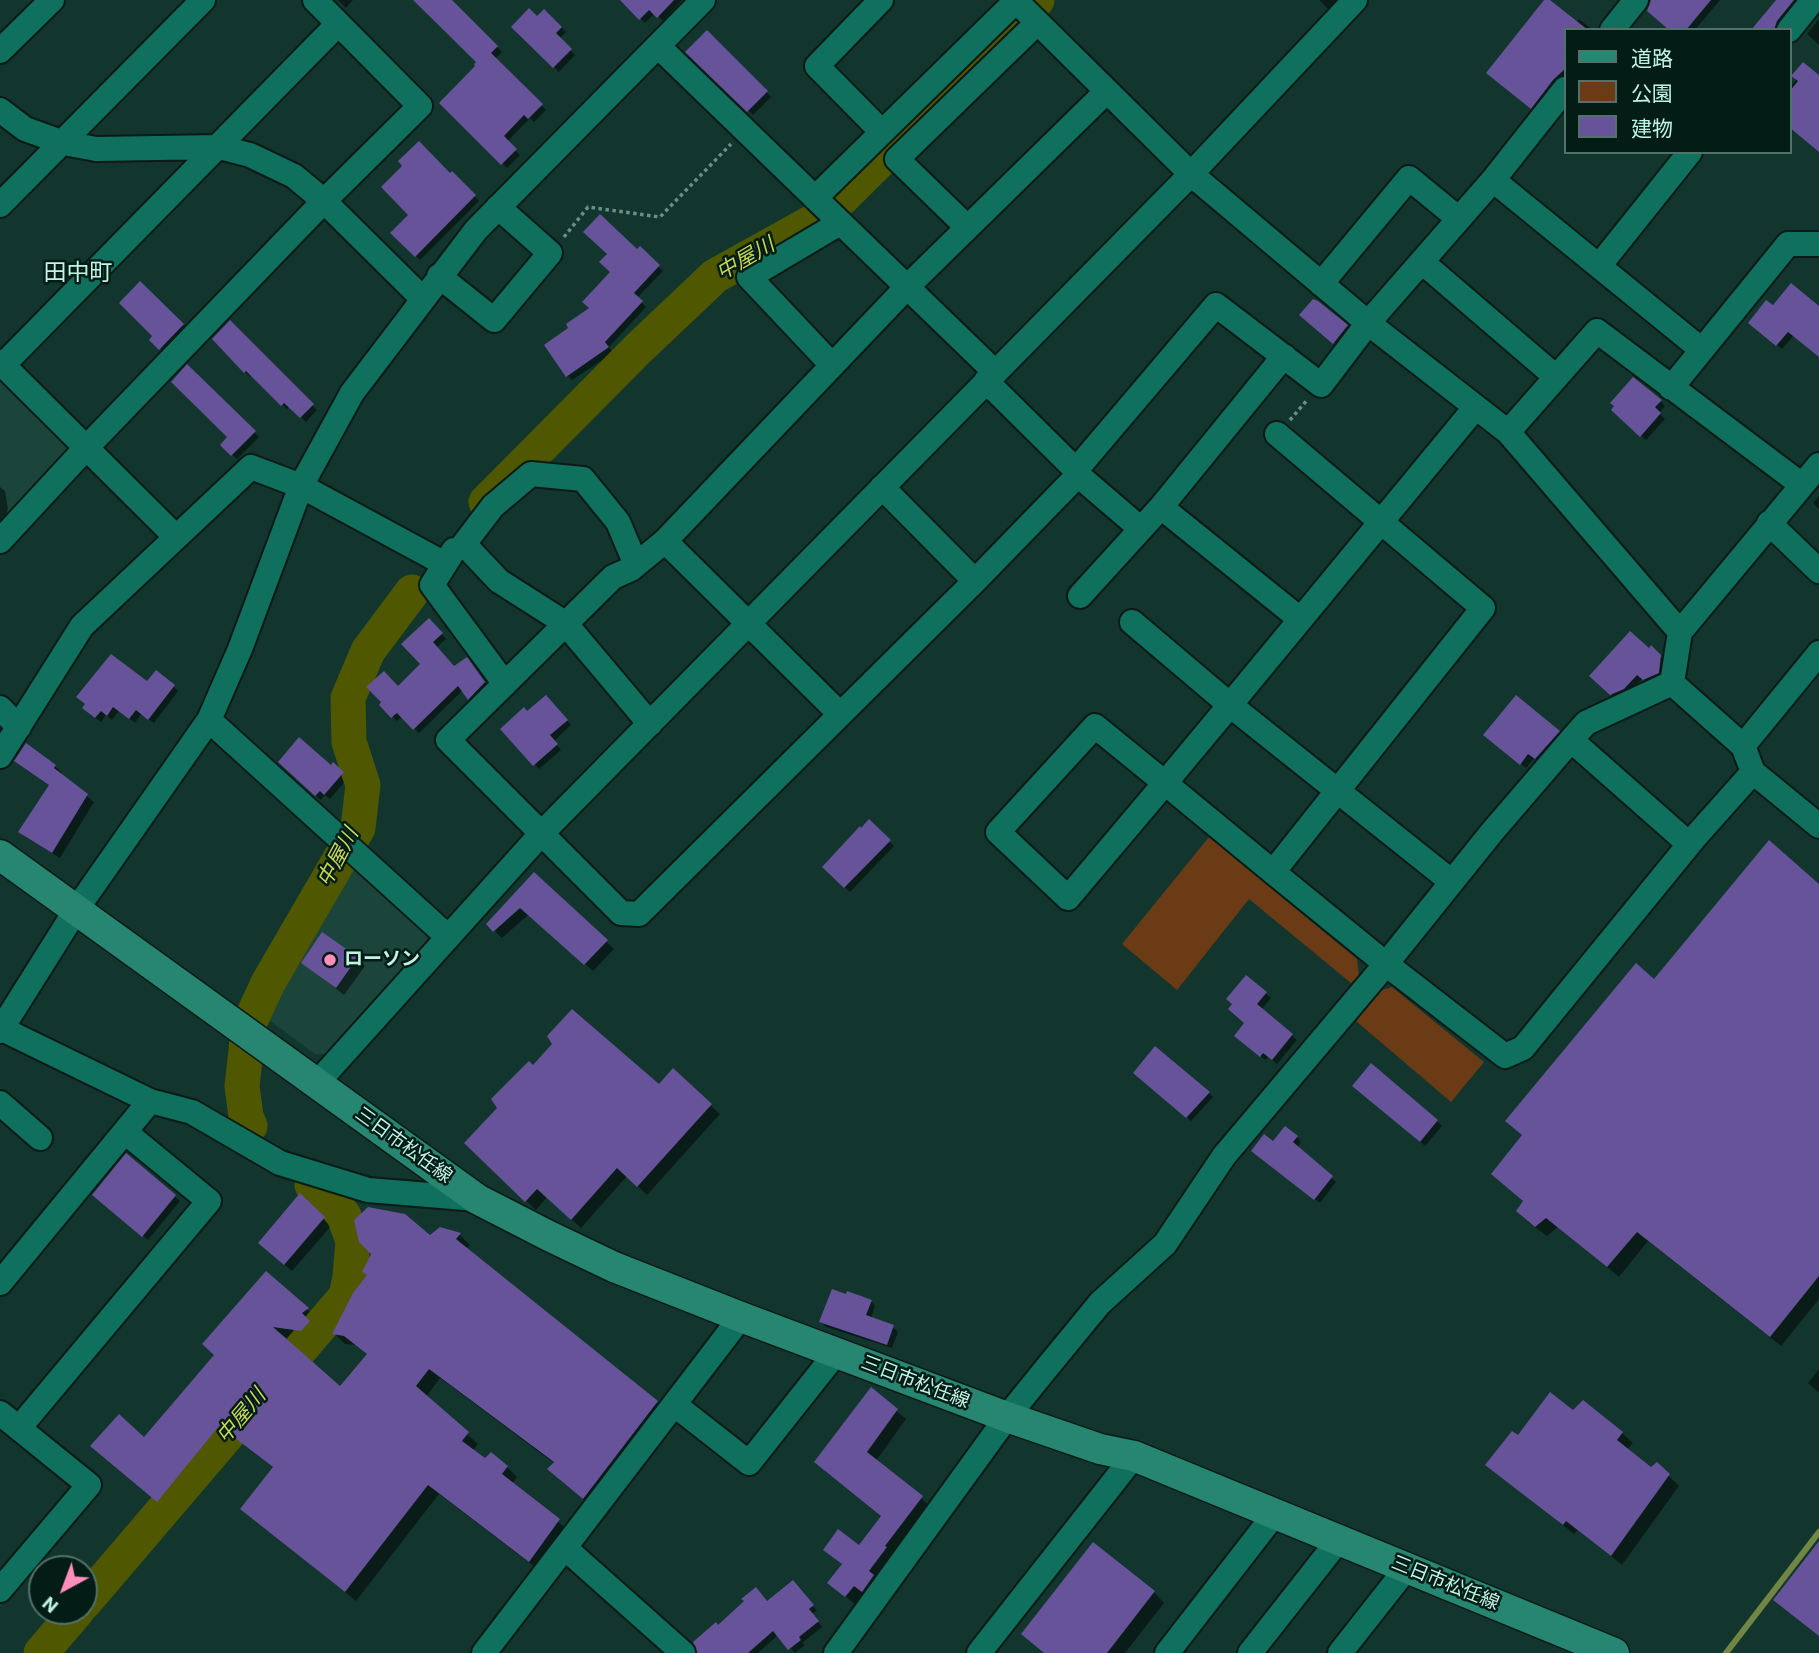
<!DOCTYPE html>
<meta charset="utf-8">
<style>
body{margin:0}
#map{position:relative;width:1819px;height:1653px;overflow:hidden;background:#12362e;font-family:Roboto,"Noto Sans JP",sans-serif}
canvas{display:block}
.legend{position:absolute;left:1564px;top:28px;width:228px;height:126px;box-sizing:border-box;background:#041c16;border:2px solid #507268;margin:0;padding:9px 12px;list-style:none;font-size:21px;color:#c1f3e4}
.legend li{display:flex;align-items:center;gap:14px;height:35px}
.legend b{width:35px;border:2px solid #507268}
.north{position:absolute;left:28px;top:1555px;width:70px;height:70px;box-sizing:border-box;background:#041c16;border:2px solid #507268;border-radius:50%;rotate:221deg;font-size:19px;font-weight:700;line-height:28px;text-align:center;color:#c1f3e4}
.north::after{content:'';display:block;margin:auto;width:24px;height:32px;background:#fe8ebb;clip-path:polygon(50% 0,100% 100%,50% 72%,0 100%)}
</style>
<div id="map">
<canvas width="1819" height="1653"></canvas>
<ul class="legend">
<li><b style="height:9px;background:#278672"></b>道路</li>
<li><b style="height:19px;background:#6b3b15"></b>公園</li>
<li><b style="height:19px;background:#675399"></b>建物</li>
</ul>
<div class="north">N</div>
</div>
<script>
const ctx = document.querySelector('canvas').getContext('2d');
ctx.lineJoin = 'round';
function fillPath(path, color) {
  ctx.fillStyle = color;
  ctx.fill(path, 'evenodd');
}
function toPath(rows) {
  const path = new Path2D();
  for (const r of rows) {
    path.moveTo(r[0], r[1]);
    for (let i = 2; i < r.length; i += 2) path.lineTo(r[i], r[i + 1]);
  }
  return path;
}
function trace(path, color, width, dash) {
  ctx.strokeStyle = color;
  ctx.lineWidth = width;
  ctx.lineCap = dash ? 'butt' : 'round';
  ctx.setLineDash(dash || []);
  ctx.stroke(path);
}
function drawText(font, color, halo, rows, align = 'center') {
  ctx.font = font + ' Roboto,"Noto Sans JP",sans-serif';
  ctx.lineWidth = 5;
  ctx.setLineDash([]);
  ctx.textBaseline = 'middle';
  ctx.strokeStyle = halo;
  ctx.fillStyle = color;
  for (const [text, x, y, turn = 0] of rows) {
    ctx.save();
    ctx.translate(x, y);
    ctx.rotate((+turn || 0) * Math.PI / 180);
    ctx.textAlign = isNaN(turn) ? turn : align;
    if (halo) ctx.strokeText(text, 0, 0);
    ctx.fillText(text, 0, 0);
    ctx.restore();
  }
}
fillPath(toPath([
 [0,379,68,444,69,457,0,528],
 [353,864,427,929,428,941,328,1054,315,1054,262,1015]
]), '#1b443a');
fillPath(toPath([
 [1209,837,1357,959,1359,977,1351,983,1249,899,1177,990,1122,944],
 [1392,987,1484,1062,1451,1102,1356,1021,1382,990]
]), '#6b3b15');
fillPath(toPath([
 [338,0,353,0,346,8],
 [415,0,449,0,502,52,495,59,546,110,534,122,530,118,507,142,520,155,507,168,441,103,478,66,478,62],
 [622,0,682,0,663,21,655,13,645,23],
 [1319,0,1356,0,1337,18],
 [1547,0,1576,22,1579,19,1593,30,1565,30,1565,77,1536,112,1493,78],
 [1653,0,1720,0,1695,30,1671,30],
 [1778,0,1802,0,1781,30,1754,30],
 [544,11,566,32,559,39,575,55,559,72,513,27,537,18],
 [1819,19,1819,45,1807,34],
 [707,32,771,97,753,115,688,52],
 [1819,77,1819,151,1789,126,1789,88,1797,79],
 [452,173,479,201,420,260,393,233],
 [640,249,663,271,637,298,646,307,609,347,613,353,572,380,568,376,571,328,592,308,612,272,609,254,637,251],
 [140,284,188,330,165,353,151,340,155,336],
 [1773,307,1819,308,1819,356,1794,335,1782,349,1755,327],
 [1306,320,1346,327,1351,331,1339,347],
 [230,323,317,410,306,422,290,406,287,409,252,375,250,377,214,339],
 [187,367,259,437,237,459,222,445,229,437],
 [1661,401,1665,406,1659,413,1665,419,1646,440,1613,410],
 [0,487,5,491,8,509,0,535],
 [1819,496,1819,509,1813,503],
 [429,621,446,639,436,648,454,668,471,664,489,688,473,703,463,690,419,733,402,716,397,721,381,705,422,664],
 [1651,648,1665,661,1663,678,1649,684,1643,678,1629,693,1617,699,1592,676],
 [148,684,174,687,178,691,154,723,141,714,135,723,119,711,112,720,106,715,101,722,89,713,87,704],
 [551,702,571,725,554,741,561,750,539,769,502,729],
 [1558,732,1563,736,1540,763,1534,758,1526,768,1490,739],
 [17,761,55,766,62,773,61,775,94,802,60,858,27,838,20,831,51,786],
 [280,762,331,767,333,765,348,778,330,799,325,795,321,800],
 [869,822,894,846,850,892,824,867],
 [534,875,614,949,593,971,529,914,502,938,488,924],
 [1819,886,1819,1299,1781,1346,1648,1241,1619,1277,1558,1227,1547,1236,1528,1222,1518,1211,1525,1202,1523,1136,1507,1121,1654,981],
 [323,935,365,966,344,995,304,963],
 [1246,977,1271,998,1261,1010,1297,1040,1277,1064,1269,1057,1265,1060,1241,1040,1246,1023],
 [554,1044,710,1105,720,1114,647,1195,627,1176,581,1228,547,1197,536,1210,467,1143],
 [1140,1078,1209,1093,1213,1097,1191,1121],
 [1359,1091,1437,1121,1442,1126,1425,1146],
 [1297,1137,1301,1142,1297,1148,1336,1182,1320,1203,1258,1155,1274,1144],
 [126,1156,180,1201,148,1240,99,1199],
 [300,1195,331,1226,292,1271,268,1251],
 [460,1235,470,1245,466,1249,667,1412,594,1508,560,1480,555,1464,440,1378,426,1397,478,1444,472,1451,485,1461,507,1467,517,1477,512,1484,569,1531,540,1571,439,1494,356,1601,242,1509,274,1468,230,1435,168,1511,102,1456,144,1439,216,1356,266,1273,318,1319,311,1324,319,1332,312,1340,281,1337,340,1388,368,1355,356,1345,345,1344,335,1334,430,1237],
 [871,1301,875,1306,871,1319,893,1327,898,1332,892,1348,826,1327,821,1322],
 [1819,1369,1819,1393,1808,1383],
 [871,1390,906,1419,876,1461,930,1506,872,1599,863,1593,855,1604,829,1583,843,1565,825,1549,859,1548,883,1516,825,1471],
 [1573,1413,1622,1433,1633,1443,1627,1450,1651,1469,1657,1464,1679,1486,1622,1565,1578,1530,1574,1534,1488,1465,1519,1438],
 [798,1587,817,1611,812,1614,822,1627,802,1643,805,1645,795,1653,778,1635,758,1653,705,1653,718,1627],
 [1154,1592,1164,1603,1125,1653,1045,1653]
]), '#0007');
trace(toPath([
 [1726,1653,1819,1532]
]), '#718644', 6);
trace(toPath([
 [486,502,639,348,715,276,814,221,842,198,994,47,1037,0],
 [250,1126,246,1116,242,1086,249,1024,268,983,358,828,363,785,349,742,348,698,368,651,412,592],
 [84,1603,346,1296,350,1277,353,1241,344,1216,332,1201,312,1185],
 [41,1653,77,1611]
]), '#4f5700', 35);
fillPath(toPath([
 [413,0,452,0,498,46,491,53,543,104,528,119,524,115,504,136,517,149,501,165,439,103,475,66,474,64,476,62],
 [620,0,674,0,657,18,649,10,639,20],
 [1544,0,1550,0,1588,30,1565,30,1565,69,1553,80,1531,109,1486,73],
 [1651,0,1711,0,1686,30,1669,30,1647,11],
 [1776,0,1794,0,1777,21,1774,30,1751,30],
 [529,8,537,16,544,9,562,27,556,33,572,49,553,68,511,27],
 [707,30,768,91,747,112,685,52],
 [1803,62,1819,75,1819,152,1789,127,1789,92,1798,81,1791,76],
 [419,141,450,173,452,171,476,195,415,257,390,233,408,215,381,187,402,166,398,161],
 [600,214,637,249,640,246,660,265,634,293,643,301,605,342,609,347,566,377,544,345,568,328,566,324,589,308,582,302,610,272,599,262,607,254,583,232],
 [140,281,184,324,159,350,149,340,152,336,119,303],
 [1791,283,1819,306,1819,357,1788,332,1776,346,1748,323,1766,300,1773,305],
 [1313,299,1318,301,1348,325,1333,344,1299,315],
 [230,320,314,404,300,418,284,403,281,406,246,371,244,373,212,339],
 [187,364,256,431,231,456,220,445,227,437,171,382],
 [1633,377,1662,400,1655,407,1661,413,1640,437,1611,410,1614,406,1610,403],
 [429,618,443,633,433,642,454,666,467,657,485,682,468,700,458,686,413,730,397,713,391,718,379,705,381,702,366,687,384,671,398,686,420,664,401,644],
 [1630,631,1649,648,1651,645,1661,655,1659,673,1643,680,1637,675,1624,689,1610,695,1589,676],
 [111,654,147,681,156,670,175,685,148,720,136,710,129,719,113,707,107,716,101,711,95,718,82,708,85,704,76,697],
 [546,695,568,720,550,735,558,744,533,766,500,729,524,707,527,711],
 [1516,695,1560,731,1535,759,1528,754,1520,765,1483,735],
 [299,737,331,765,333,762,344,772,324,795,320,791,315,796,278,762],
 [26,743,56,765,54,768,88,794,52,853,18,832,49,785,14,761],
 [869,819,891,840,844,888,822,867,860,826,861,828],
 [1769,840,1819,884,1819,1276,1770,1337,1637,1232,1607,1267,1546,1218,1535,1227,1516,1211,1523,1201,1491,1174,1522,1135,1505,1121,1636,963,1654,979],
 [534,872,608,940,584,965,520,908,493,932,486,924],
 [322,932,358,957,336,988,301,963],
 [1246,975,1267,992,1257,1004,1293,1034,1272,1060,1263,1053,1260,1057,1234,1036,1244,1023,1228,1009,1232,1004,1226,999],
 [572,1009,659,1084,673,1068,712,1104,637,1187,617,1168,571,1220,537,1189,525,1202,464,1143,497,1108,491,1099,529,1061,533,1065,552,1044,547,1036],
 [1155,1046,1210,1092,1186,1118,1133,1073],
 [1371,1063,1438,1120,1420,1142,1352,1086],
 [1285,1126,1298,1136,1293,1142,1333,1176,1314,1200,1251,1151,1264,1134,1273,1141],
 [126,1153,176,1195,142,1237,92,1195],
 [300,1193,325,1217,284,1265,258,1243],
 [368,1207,405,1214,430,1235,440,1227,461,1233,456,1239,658,1401,583,1499,547,1469,554,1462,429,1369,416,1386,469,1432,462,1441,485,1458,491,1452,508,1466,502,1474,560,1519,529,1562,428,1485,345,1592,240,1509,273,1467,219,1426,157,1502,90,1446,119,1414,144,1437,214,1355,202,1344,266,1271,309,1308,302,1313,310,1321,301,1331,273,1327,340,1386,367,1354,344,1336,332,1334,353,1293,367,1275,362,1272,371,1254,359,1242,354,1220],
 [832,1289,846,1294,847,1291,872,1300,866,1315,894,1325,887,1345,819,1322],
 [871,1387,898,1409,867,1452,923,1496,885,1546,887,1547,869,1571,874,1575,862,1592,854,1586,845,1597,827,1583,842,1564,823,1550,838,1529,859,1545,881,1516,814,1462],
 [1550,1392,1573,1410,1583,1400,1623,1432,1617,1440,1651,1467,1657,1462,1670,1474,1611,1556,1566,1521,1563,1525,1485,1465,1512,1431,1518,1435],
 [1819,1541,1819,1636,1773,1600],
 [1093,1542,1155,1591,1107,1653,1044,1653,1021,1634],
 [793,1580,814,1605,809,1609,819,1621,799,1637,801,1640,788,1650,773,1631,748,1653,697,1653,693,1642,716,1622,718,1625,744,1601,741,1599,756,1587,767,1601]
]), '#675399');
const minor = toPath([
 [881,0,817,66,882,132],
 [1355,0,1191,174,1368,323,1508,432,1680,632],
 [1612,30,1636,0],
 [1789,30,1813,0],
 [658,46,995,372],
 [0,51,52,0],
 [0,110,25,129,64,143,96,149,219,147,250,155,294,176,324,201,422,298],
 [1493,180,1702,350],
 [0,205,203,0],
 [967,227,897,159,1037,23],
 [1422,262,1556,377],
 [1599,266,1690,152],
 [439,276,494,320,550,253,498,207],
 [1321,284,1409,178,1459,219],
 [0,362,175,536],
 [3,365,338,24],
 [832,365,749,277,840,223],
 [986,381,1076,470,1078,475,975,581,639,914,621,913,448,740,613,577,631,569,665,541,907,287,1107,91],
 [1671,388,1788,244,1819,244],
 [1508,432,1597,331,1802,485],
 [1076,470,1216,305,1321,385,1368,323,1493,180,1565,89],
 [1078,475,1141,529],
 [882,487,975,581],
 [1161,507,1284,356],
 [1769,523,1819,571],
 [0,541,86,448,324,201,420,106,315,0],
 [665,541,840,714],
 [454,550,432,585,505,684],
 [631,569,634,560,618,522,583,479,531,474,493,506,464,544,499,581,565,623,650,724],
 [1080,596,1161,507,1300,619],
 [1132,622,1230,705,1165,783,1068,898,998,832,1095,726,1165,783,1273,872,1386,964,1505,1056,1523,1048,1696,836,1753,772],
 [1672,683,1743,746,1753,772,1819,826],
 [0,708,19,727],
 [209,720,447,936],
 [1571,740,1689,844],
 [1743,746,1819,653],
 [0,756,82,626,251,467,301,486,445,564],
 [1273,872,1483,608,1277,434],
 [1452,882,1230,705,1475,408],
 [0,1028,150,1101,192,1112,280,1163,368,1190,477,1199],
 [0,1031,76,910,209,720,240,649,301,486,352,393,476,230,703,0],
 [317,1083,541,834,1191,174,1016,1,815,198],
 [0,1103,40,1138],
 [0,1283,150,1101],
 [675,1405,749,1463,836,1353],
 [0,1413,89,1485,0,1590],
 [19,1428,209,1201,125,1132],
 [565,1548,683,1653],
 [484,1653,741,1317],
 [836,1653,1007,1417,1045,1370,1100,1303,1165,1244,1224,1156,1386,964,1492,832,1571,740,1586,723,1672,683,1680,632,1819,465],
 [979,1653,1134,1456],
 [1167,1653,1274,1515],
 [1250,1653,1338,1541],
 [1340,1653,1406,1569]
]);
const major = toPath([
 [0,855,477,1199,549,1236,614,1267,741,1317,1007,1417,1100,1449,1134,1456,1614,1653]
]);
trace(minor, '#0b1a16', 28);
trace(major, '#0b1a16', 33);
trace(toPath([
 [564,237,588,207,660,217,731,144],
 [1290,420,1308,399]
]), '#669185', 3.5, [3.5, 3.5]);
trace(minor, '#10705e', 24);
trace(major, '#278672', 30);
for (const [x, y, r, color] of [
 [330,960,7,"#fe8ebb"]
]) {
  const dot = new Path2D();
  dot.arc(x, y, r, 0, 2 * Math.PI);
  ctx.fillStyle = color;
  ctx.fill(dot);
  trace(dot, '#041c16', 2.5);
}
drawText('bold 19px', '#c1f3e4', '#041c16', [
 ["ローソン",344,960]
], 'left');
drawText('19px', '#c1f3e4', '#041c16', [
 ["三日市松任線",403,1146,36],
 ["三日市松任線",915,1383,21],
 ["三日市松任線",1445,1584,22]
]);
drawText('italic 21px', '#c8d753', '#041c16', [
 ["中屋川",746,260,-30],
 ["中屋川",339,858,-62],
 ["中屋川",242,1417,-50]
]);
drawText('23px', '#c1f3e4', '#041c16', [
 ["田中町",78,274]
]);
</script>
